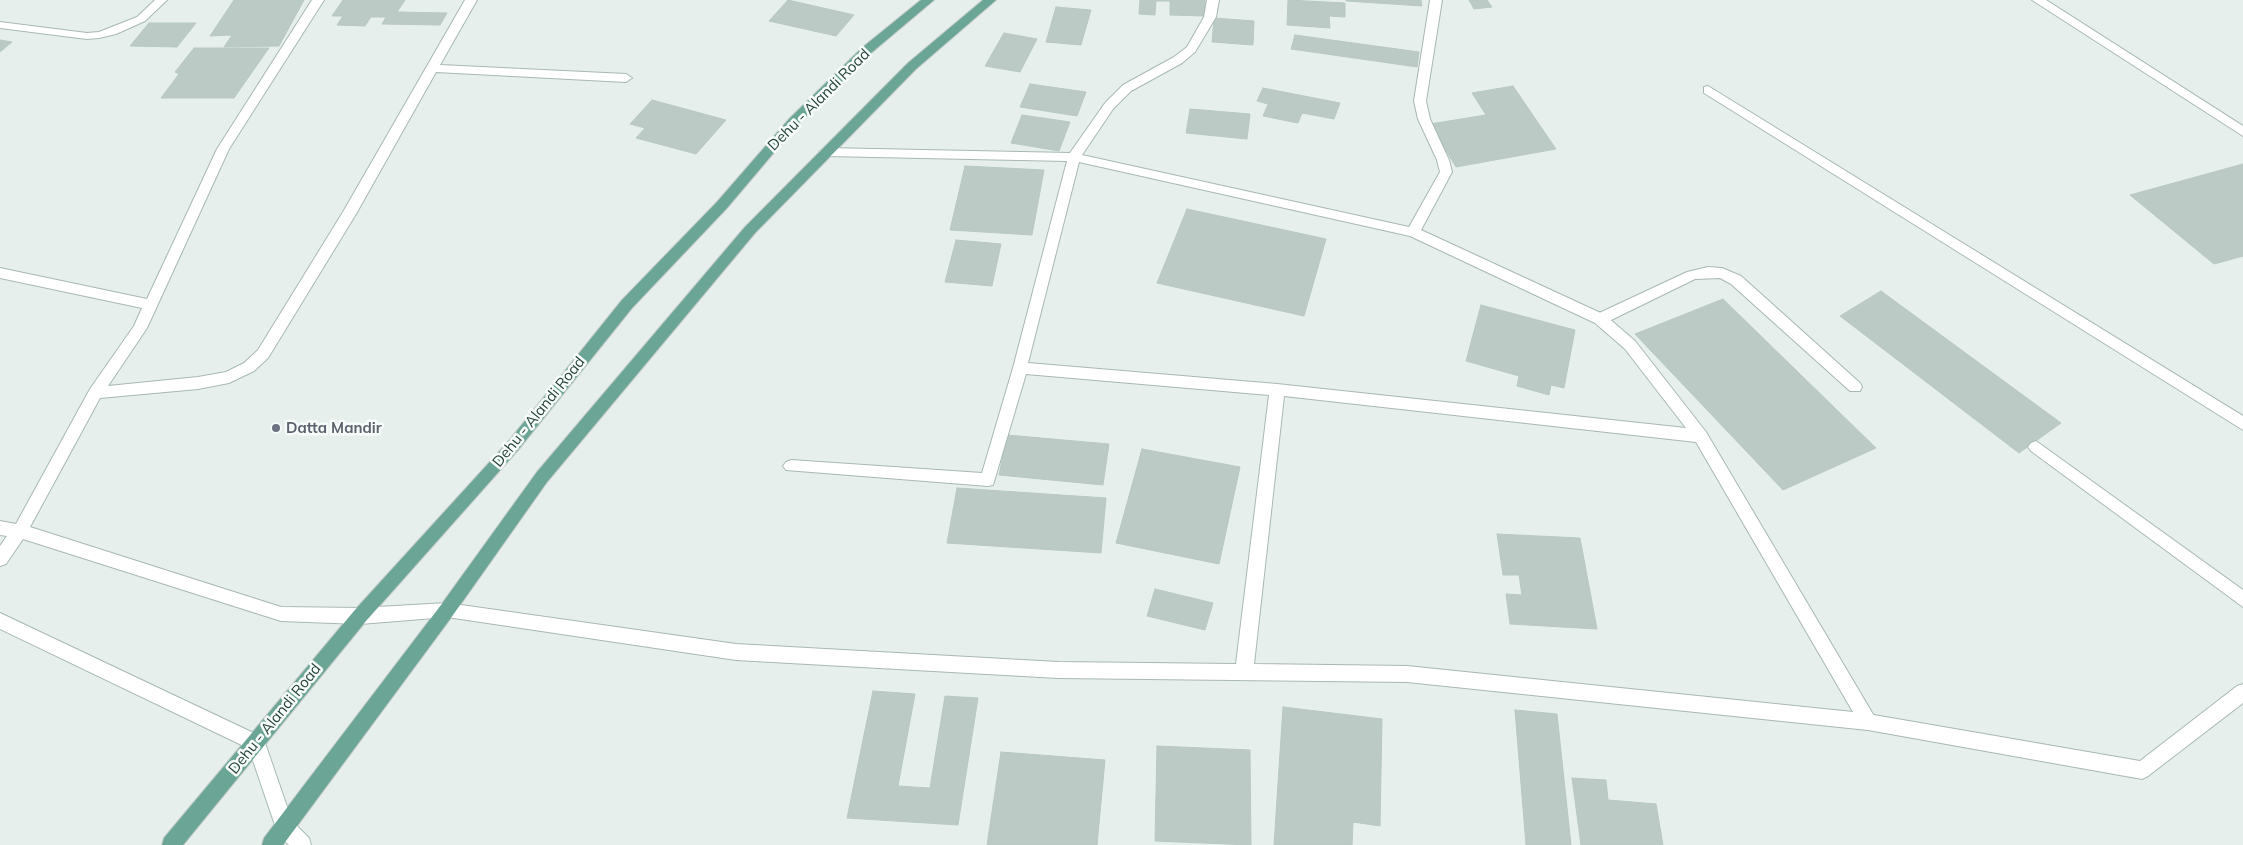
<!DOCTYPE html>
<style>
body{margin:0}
canvas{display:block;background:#e6efeb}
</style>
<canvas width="2243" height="845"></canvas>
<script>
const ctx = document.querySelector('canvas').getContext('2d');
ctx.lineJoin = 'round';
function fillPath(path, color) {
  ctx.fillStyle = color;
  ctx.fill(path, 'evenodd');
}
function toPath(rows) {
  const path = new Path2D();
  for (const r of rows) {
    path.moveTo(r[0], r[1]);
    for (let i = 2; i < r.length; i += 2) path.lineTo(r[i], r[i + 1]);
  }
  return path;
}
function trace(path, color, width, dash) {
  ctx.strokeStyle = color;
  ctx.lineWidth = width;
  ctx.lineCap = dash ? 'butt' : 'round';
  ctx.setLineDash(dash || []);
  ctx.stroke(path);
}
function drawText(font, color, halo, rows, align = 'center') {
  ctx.font = font + ' Mulish,sans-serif';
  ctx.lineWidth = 5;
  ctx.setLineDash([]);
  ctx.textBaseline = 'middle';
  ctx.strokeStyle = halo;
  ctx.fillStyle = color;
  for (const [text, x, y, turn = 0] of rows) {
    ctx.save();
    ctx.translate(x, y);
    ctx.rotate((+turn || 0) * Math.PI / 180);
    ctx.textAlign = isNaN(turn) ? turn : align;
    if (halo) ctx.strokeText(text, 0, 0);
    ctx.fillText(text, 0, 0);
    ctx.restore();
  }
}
const building = toPath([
 [234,0,304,0,279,46,224,47,232,35,210,36,234,0],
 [343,0,405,0,397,12,447,13,440,25,382,24,386,17,371,17,365,26,337,25,343,16,332,16,343,0],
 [788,0,854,15,836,36,769,21,788,0],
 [1140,0,1205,0,1204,16,1170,15,1170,1,1156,1,1155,15,1139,14,1140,0],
 [1288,0,1345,3,1345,17,1329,16,1330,28,1287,25,1288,0],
 [1346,0,1421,0,1422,6,1346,1,1346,0],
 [1469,0,1487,0,1492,7,1474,9,1469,0],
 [1056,7,1091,10,1081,45,1046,42,1056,7],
 [1214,18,1254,21,1253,45,1212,42,1214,18],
 [149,23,196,23,177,47,130,46,149,23],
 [1004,33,1037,39,1020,72,985,66,1004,33],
 [1295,35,1419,52,1417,67,1291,49,1295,35],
 [0,40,12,42,0,52,0,40],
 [194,48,269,48,234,98,161,98,179,74,175,72,194,48],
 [1030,84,1086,92,1077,116,1020,107,1030,84],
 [1513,86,1556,149,1456,167,1430,124,1486,115,1472,93,1513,86],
 [1263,88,1340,103,1334,119,1302,113,1298,123,1263,116,1268,104,1257,101,1263,88],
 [652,100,726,120,696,154,636,138,645,128,630,124,652,100],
 [1190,109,1250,114,1247,139,1186,133,1190,109],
 [1022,115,1070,122,1059,151,1011,143,1022,115],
 [2243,164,2243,256,2214,264,2130,195,2243,164],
 [965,166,1044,170,1032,235,950,230,965,166],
 [1187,209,1326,239,1304,316,1157,283,1187,209],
 [956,240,1001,244,992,286,945,282,956,240],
 [1881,291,2061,423,2019,453,1840,316,1881,291],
 [1723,299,1876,448,1783,490,1635,334,1723,299],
 [1481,305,1575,330,1564,388,1551,385,1549,395,1517,386,1519,376,1466,361,1481,305],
 [1007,435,1109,444,1103,485,999,475,1007,435],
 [1142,449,1240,467,1219,564,1116,543,1142,449],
 [957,488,1106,498,1101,553,947,543,957,488],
 [1497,534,1580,538,1597,629,1510,624,1506,594,1522,595,1519,575,1503,575,1497,534],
 [1155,589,1213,603,1205,630,1147,616,1155,589],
 [873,691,915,694,898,786,930,788,945,696,978,698,958,825,847,818,873,691],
 [1283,707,1382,719,1380,826,1353,822,1352,845,1274,845,1283,707],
 [1515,710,1557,714,1571,845,1526,845,1515,710],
 [1157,746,1250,750,1251,845,1155,841,1157,746],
 [1001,752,1105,760,1097,845,987,845,1001,752],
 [1572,778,1606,780,1608,800,1656,804,1663,845,1581,845,1572,778]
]);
fillPath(building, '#bbcac4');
trace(building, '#b8c9c2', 1);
const service = toPath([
 [2032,0,2046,0,2243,126,2243,136,2032,0],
 [1708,86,2243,416,2243,430,1704,93,1704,87,1708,86],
 [1708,267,1722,268,1741,276,1860,383,1862,387,1860,391,1850,391,1731,284,1720,278,1695,279,1605,323,1595,323,1593,319,1595,315,1687,272,1708,267],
 [2036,441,2243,590,2243,607,2031,451,2028,447,2031,443,2036,441],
 [2243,684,2243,703,2148,776,2142,779,1868,730,1862,728,1859,722,1862,716,1868,714,2140,761,2237,686,2243,684]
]);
const minor = toPath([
 [155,0,167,0,145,21,116,34,99,38,87,39,0,28,0,22,87,33,99,32,137,17,155,0],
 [312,0,324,0,229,149,147,328,108,386,198,377,226,372,244,363,258,350,343,212,465,0,477,0,440,65,626,74,632,78,626,82,436,72,356,214,268,358,254,371,229,383,198,389,100,398,30,527,281,607,360,608,447,603,736,644,1058,662,1236,664,1269,395,1026,374,993,485,988,486,786,470,783,466,786,462,791,460,982,473,1013,368,1067,161,825,156,819,152,825,148,1070,153,1105,103,1123,85,1174,57,1187,47,1204,17,1207,0,1219,0,1216,17,1195,52,1182,63,1131,91,1113,109,1082,155,1409,227,1440,172,1437,160,1418,119,1414,101,1430,0,1442,0,1426,101,1430,119,1449,160,1452,172,1421,230,1605,315,1635,341,1706,432,1874,716,1877,722,1874,728,1868,730,1407,682,1058,678,736,660,447,617,360,624,281,621,23,539,6,564,0,566,0,546,7,536,0,535,0,521,16,524,90,389,134,326,142,308,0,278,0,268,147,299,217,149,312,0],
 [1079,162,1410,236,1595,323,1625,349,1686,428,1277,384,1028,363,1079,162],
 [1284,396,1696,442,1853,712,1407,666,1254,664,1284,396],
 [0,613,262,737,265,743,262,749,256,752,250,749,0,629,0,613]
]);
const secondary = toPath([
 [256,734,262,737,265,743,292,821,309,838,311,845,289,845,278,834,247,743,250,737,256,734]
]);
const primary = toPath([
 [921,0,934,0,871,53,798,124,727,208,632,308,518,450,366,621,183,845,162,845,164,838,354,611,508,442,622,300,717,202,790,118,863,47,921,0],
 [983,0,996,0,916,69,755,233,547,482,453,615,283,845,262,845,264,838,441,605,537,472,745,227,908,63,983,0]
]);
trace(service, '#a8b8b2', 2);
trace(minor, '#a8b8b2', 2);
trace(secondary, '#a4bbb3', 2);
trace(primary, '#c2cac8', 2);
fillPath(service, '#fff');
fillPath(minor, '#fff');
fillPath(secondary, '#fff');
fillPath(primary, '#6aa596');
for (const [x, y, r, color] of [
 [276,428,5,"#6b7280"]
]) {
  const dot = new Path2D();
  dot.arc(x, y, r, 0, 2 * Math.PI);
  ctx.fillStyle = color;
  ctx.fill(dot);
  trace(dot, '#f7fbf9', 2);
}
drawText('15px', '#24423a', '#f7fbf9', [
 ["Dehu - Alandi Road",819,100,-45],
 ["Dehu - Alandi Road",539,412,-51],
 ["Dehu - Alandi Road",275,719,-51]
]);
drawText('bold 15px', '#5b616d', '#f7fbf9', [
 ["Datta Mandir",286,428]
], 'left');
</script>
